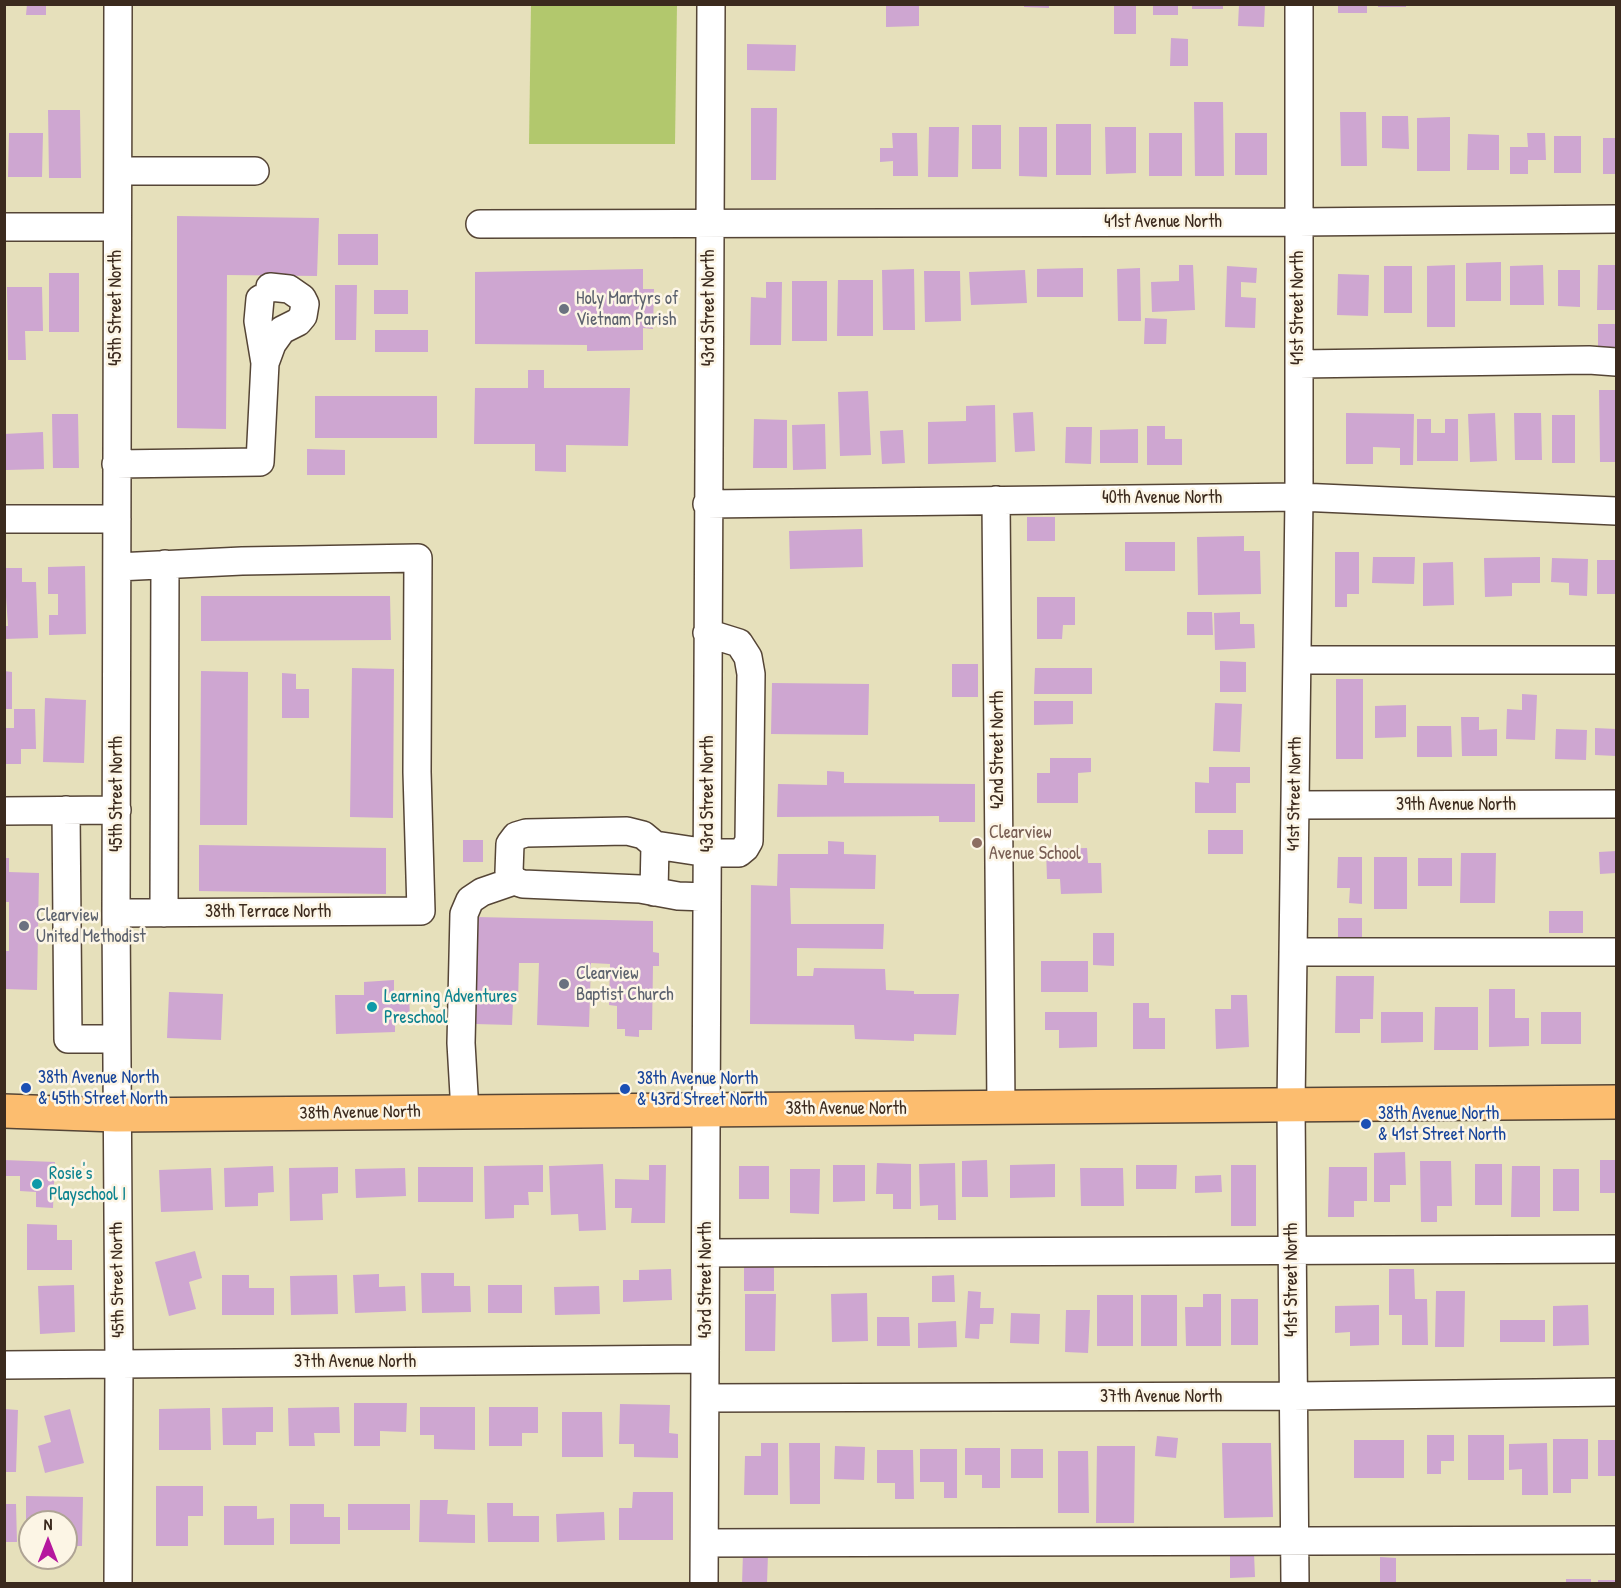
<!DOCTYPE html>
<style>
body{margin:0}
#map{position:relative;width:1621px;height:1588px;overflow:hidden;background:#e6e0bb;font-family:"Patrick Hand",sans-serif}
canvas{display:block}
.frame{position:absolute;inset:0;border:6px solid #3b2a1e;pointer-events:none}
.north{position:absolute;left:18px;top:1510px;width:60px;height:60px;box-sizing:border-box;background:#fcf5e5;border:2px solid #afa495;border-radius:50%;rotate:0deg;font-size:16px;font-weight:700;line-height:24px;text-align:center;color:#3b2a1e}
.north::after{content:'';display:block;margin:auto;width:21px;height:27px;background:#b5179e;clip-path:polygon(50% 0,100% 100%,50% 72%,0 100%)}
</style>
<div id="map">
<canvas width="1621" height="1588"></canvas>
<div class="frame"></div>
<div class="north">N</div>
</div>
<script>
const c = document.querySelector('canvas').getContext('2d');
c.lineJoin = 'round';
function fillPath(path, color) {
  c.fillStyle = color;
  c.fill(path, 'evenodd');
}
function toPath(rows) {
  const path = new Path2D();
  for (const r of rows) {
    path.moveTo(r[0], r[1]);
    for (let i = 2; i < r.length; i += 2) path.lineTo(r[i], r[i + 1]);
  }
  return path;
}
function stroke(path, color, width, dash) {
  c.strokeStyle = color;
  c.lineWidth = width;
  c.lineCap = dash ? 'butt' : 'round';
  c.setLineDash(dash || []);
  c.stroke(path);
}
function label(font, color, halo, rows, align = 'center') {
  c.font = font + ' "Patrick Hand",sans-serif';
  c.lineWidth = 5;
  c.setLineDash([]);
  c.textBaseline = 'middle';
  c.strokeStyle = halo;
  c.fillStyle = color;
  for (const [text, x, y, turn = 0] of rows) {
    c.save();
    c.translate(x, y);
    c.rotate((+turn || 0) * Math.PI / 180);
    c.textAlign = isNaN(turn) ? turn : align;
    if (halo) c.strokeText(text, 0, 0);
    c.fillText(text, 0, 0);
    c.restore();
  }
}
fillPath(toPath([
 [531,5,677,5,675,144,529,144]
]), '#b2c86d');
fillPath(toPath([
 [27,4,46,4,46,15,26,15],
 [886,4,919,4,919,26,886,27],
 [1024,4,1049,4,1049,8,1024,7],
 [1153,4,1178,4,1178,15,1153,15],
 [1192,4,1223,4,1223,9,1192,9],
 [1239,4,1265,4,1264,27,1238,26],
 [1338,4,1367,4,1367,13,1338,13],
 [1378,4,1406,4,1406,7,1378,7],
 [1114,5,1136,5,1136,34,1114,34],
 [1171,38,1188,39,1188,66,1170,66],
 [747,44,796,45,795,71,747,70],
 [1194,102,1223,102,1224,176,1195,176],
 [751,108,777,108,776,180,751,180],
 [48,110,80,110,81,178,49,178],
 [1340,112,1366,112,1367,166,1341,166],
 [1382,116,1408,116,1409,149,1382,148],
 [1450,117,1450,171,1417,171,1417,118],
 [1056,124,1091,124,1091,175,1056,175],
 [972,125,1001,125,1001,169,972,169],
 [929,127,959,127,958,177,928,177],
 [1019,127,1047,127,1047,177,1019,176],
 [1105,127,1136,127,1136,173,1106,174],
 [9,133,43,133,42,177,8,177],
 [892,133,917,133,918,176,893,176,893,161,880,162,880,148,893,148],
 [1149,133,1182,133,1182,176,1149,176],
 [1235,133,1267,133,1267,175,1235,175],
 [1527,133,1545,133,1546,160,1528,160,1528,174,1510,174,1510,147,1528,147],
 [1468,134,1499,135,1499,170,1467,170],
 [1554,136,1581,136,1581,173,1554,173],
 [1603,138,1616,138,1616,174,1603,174],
 [177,216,319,218,317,276,227,275,226,429,177,428],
 [338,234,378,234,378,265,338,265],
 [1501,262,1501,301,1466,301,1466,263],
 [1179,265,1193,265,1195,310,1152,312,1151,282,1179,281],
 [1455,265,1455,327,1427,327,1427,266],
 [1543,265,1544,305,1510,305,1510,266],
 [1598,265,1616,265,1616,310,1597,310],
 [1227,266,1257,268,1256,283,1241,282,1241,297,1256,298,1255,328,1225,327],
 [1384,266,1412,266,1412,313,1384,313],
 [1083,268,1083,297,1037,297,1037,269],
 [1140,268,1141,321,1118,321,1117,269],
 [643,269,643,289,654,289,653,329,643,328,643,350,587,351,587,345,475,344,475,272],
 [914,269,915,330,883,330,882,270],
 [1025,270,1027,303,971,305,969,272],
 [1558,270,1580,270,1580,307,1558,306],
 [924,271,960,271,961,321,925,322],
 [49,273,79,273,79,332,49,332],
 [1338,274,1369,275,1368,316,1337,315],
 [838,280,873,280,873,336,837,336],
 [792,281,827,281,827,341,792,341],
 [766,282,782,282,781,345,750,345,751,297,766,298],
 [335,285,357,285,356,340,335,340],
 [7,287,42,287,43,331,25,331,26,360,8,360],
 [374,290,408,290,408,314,374,314],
 [1145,318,1167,319,1166,344,1144,344],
 [1598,324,1616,324,1616,350,1598,351],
 [375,330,428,330,428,352,375,352],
 [528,370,544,370,544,388,630,388,628,446,566,445,566,472,535,471,535,444,474,444,475,388,528,388],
 [1599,390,1615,390,1616,462,1600,462],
 [868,391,871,455,840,456,838,392],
 [315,396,437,396,437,438,315,438],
 [995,405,996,462,928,464,928,422,966,421,966,406],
 [1033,412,1035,451,1015,452,1013,413],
 [1346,413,1414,414,1413,465,1400,465,1400,448,1373,447,1373,464,1346,464],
 [1495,413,1497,461,1470,462,1468,414],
 [1514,413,1541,413,1542,460,1515,460],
 [52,414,78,414,79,468,53,468],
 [1552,415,1575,415,1575,463,1552,463],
 [754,419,787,420,787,468,753,468],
 [1417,419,1431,419,1431,433,1445,433,1445,419,1458,419,1458,461,1417,461],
 [825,424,826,469,793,470,792,425],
 [1147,426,1165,426,1165,439,1182,439,1182,465,1147,465],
 [1066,427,1092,427,1091,464,1065,463],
 [1138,429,1138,463,1100,463,1100,430],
 [903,430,905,463,882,464,880,431],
 [43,432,44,469,6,470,4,434],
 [307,449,345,450,345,475,307,475],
 [1027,517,1055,517,1055,541,1027,541],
 [862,529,863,567,790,569,789,531],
 [1244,536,1244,551,1260,551,1261,594,1198,595,1197,537],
 [1125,542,1175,542,1175,571,1125,571],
 [1335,552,1359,552,1359,594,1347,594,1347,607,1335,607],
 [1373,557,1415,557,1414,584,1372,583],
 [1540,557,1540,583,1512,583,1512,596,1485,597,1484,558],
 [1552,558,1588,559,1587,596,1569,595,1569,583,1551,582],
 [1597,560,1616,560,1616,594,1597,594],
 [1453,562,1454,605,1423,606,1423,563],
 [85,566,86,634,49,635,49,615,58,615,58,594,48,594,48,567],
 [4,568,22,568,22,582,36,582,38,638,4,639,4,626,8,626],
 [201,596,390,596,391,640,201,641],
 [1037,597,1075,597,1075,625,1063,625,1062,639,1037,639],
 [1187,612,1212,612,1213,635,1187,635],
 [1240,612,1240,624,1254,624,1255,648,1215,650,1214,613],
 [1220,661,1246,662,1246,692,1220,692],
 [952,664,978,664,978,697,952,697],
 [352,668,394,669,393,818,350,817],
 [1035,668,1092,668,1092,694,1034,694],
 [4,671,12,672,12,709,4,709],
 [201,671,248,672,247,825,200,825],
 [282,673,296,674,296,689,309,689,309,718,282,718],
 [1336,679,1363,679,1363,759,1336,759],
 [772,683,869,684,868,735,771,734],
 [1522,694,1537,695,1535,740,1506,739,1507,709,1522,710],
 [45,698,86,700,84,763,43,762],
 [1034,701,1073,701,1073,724,1034,725],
 [1215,703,1242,704,1240,752,1213,751],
 [1406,705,1406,737,1375,738,1375,706],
 [14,709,35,709,36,749,21,749,21,764,4,764,4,728,14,728],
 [1461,717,1479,717,1479,730,1497,729,1497,756,1462,756],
 [1417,726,1451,726,1452,757,1417,757],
 [1595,728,1616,729,1616,756,1595,755],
 [1556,729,1587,730,1586,760,1555,759],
 [1050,758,1091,758,1091,772,1078,773,1078,803,1037,803,1037,773,1050,773],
 [1209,767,1250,767,1250,783,1236,783,1236,813,1195,813,1195,782,1209,783],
 [827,771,844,772,844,783,975,784,975,822,939,822,939,816,777,817,778,784,827,785],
 [1208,830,1243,830,1243,854,1208,854],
 [463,840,483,840,483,862,463,862],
 [828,841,844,842,844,854,876,855,875,889,790,888,791,924,884,924,883,949,797,948,797,976,813,976,814,968,885,969,886,990,914,991,914,994,959,994,956,1035,914,1034,914,1041,855,1039,854,1025,750,1024,751,885,777,886,778,854,828,854],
 [199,845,386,848,386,894,199,891],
 [1087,848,1088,863,1101,863,1102,893,1061,894,1060,879,1047,879,1046,849],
 [1616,851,1616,873,1600,874,1599,852],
 [1461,853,1496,853,1495,903,1460,903],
 [1338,857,1362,857,1362,904,1349,903,1350,888,1337,888],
 [1374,857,1407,857,1407,909,1374,909],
 [4,858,9,858,9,872,39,873,37,990,5,989,5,951,9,951,9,902,4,902],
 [1418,858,1452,858,1452,886,1418,886],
 [1549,911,1583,911,1583,933,1549,933],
 [477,917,653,921,653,952,659,953,659,966,653,966,652,1030,639,1030,639,1037,625,1036,625,1029,617,1029,617,1006,609,1005,610,964,591,963,589,1027,537,1025,539,963,519,963,518,1003,513,1003,512,1025,475,1024],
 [1338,918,1362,918,1362,937,1338,937],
 [1093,933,1114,933,1114,966,1093,965],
 [1041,961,1088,961,1088,992,1041,992],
 [1336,976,1374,976,1373,1019,1360,1019,1360,1033,1335,1033],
 [394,980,394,994,409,993,410,1019,395,1019,395,1032,336,1034,335,995,364,995,364,982],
 [1489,989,1515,989,1515,1018,1529,1018,1529,1046,1489,1047],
 [169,992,223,994,221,1040,167,1038],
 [1231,995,1247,995,1249,1047,1216,1049,1215,1009,1231,1009],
 [1133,1003,1149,1003,1149,1018,1165,1018,1165,1049,1133,1049],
 [1435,1007,1478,1007,1478,1050,1434,1050],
 [1045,1012,1097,1012,1097,1047,1059,1048,1059,1030,1045,1030],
 [1381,1012,1423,1012,1423,1042,1381,1043],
 [1541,1012,1581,1012,1581,1044,1541,1044],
 [1405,1152,1406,1185,1390,1185,1390,1202,1374,1202,1374,1153],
 [4,1160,55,1162,53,1208,36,1207,36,1192,20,1191,20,1176,4,1176],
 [987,1160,988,1197,962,1197,962,1161],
 [1600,1160,1616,1160,1616,1193,1600,1193],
 [1420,1161,1451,1161,1452,1206,1437,1206,1437,1222,1421,1222],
 [877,1163,911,1164,911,1209,893,1209,893,1194,876,1194],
 [955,1163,956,1220,938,1220,938,1205,920,1206,919,1164],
 [603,1164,606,1230,579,1231,578,1214,551,1215,549,1166],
 [1055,1164,1055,1197,1010,1198,1010,1165],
 [1475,1164,1502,1164,1502,1205,1475,1205],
 [543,1165,543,1192,528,1192,529,1205,514,1205,514,1218,485,1219,484,1166],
 [649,1165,666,1165,665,1223,631,1223,632,1208,615,1208,615,1179,649,1180],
 [833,1165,865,1165,865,1201,833,1202],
 [1136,1165,1177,1165,1176,1189,1136,1189],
 [1231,1165,1256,1165,1256,1226,1231,1226],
 [273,1166,274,1192,258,1193,258,1206,225,1207,224,1168],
 [739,1166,769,1166,769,1199,739,1199],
 [1512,1166,1540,1166,1540,1217,1511,1217],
 [338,1167,338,1193,322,1194,323,1220,290,1221,289,1168],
 [418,1167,473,1167,473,1202,418,1202],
 [1329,1167,1367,1167,1367,1201,1354,1201,1354,1217,1328,1217],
 [211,1168,213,1210,161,1212,159,1170],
 [405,1168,406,1196,356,1198,355,1169],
 [1080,1168,1123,1168,1124,1206,1081,1206],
 [790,1169,820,1169,819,1214,790,1213],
 [1553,1169,1579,1169,1579,1211,1553,1211],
 [1221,1175,1222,1192,1195,1193,1195,1176],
 [27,1224,57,1225,57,1240,72,1240,72,1270,27,1270],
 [195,1251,202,1278,189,1282,196,1309,169,1316,155,1262],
 [744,1266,774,1266,774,1291,744,1291],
 [671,1269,672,1300,623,1302,623,1280,639,1280,639,1270],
 [1389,1269,1414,1269,1415,1299,1427,1299,1428,1345,1402,1345,1402,1315,1389,1315],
 [421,1273,454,1273,454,1286,470,1286,471,1312,422,1313],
 [379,1274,379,1287,405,1286,406,1311,355,1313,353,1275],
 [222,1275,249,1275,249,1288,274,1288,274,1315,222,1315],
 [337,1275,338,1314,291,1315,290,1276],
 [954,1275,955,1302,932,1302,932,1276],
 [74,1285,75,1332,40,1334,38,1286],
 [488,1285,522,1285,522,1313,488,1313],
 [599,1286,600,1314,555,1315,554,1287],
 [968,1291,981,1292,980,1308,994,1308,993,1324,980,1324,979,1339,965,1338],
 [1436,1291,1465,1291,1464,1347,1435,1347],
 [867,1293,868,1341,832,1342,831,1294],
 [745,1294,776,1294,775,1351,745,1351],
 [1203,1294,1221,1294,1221,1346,1186,1346,1185,1307,1203,1307],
 [1097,1295,1133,1295,1133,1346,1097,1346],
 [1141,1295,1177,1295,1177,1346,1141,1346],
 [1231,1299,1258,1299,1258,1345,1231,1345],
 [1379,1305,1379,1345,1350,1346,1350,1332,1335,1333,1335,1306],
 [1588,1305,1589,1345,1553,1346,1553,1306],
 [1066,1310,1090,1310,1088,1353,1065,1352],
 [1011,1313,1040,1314,1039,1344,1010,1343],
 [877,1317,909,1317,910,1346,877,1346],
 [1500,1320,1545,1320,1545,1342,1500,1342],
 [956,1321,957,1347,918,1348,918,1323],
 [354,1403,407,1403,406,1432,380,1431,380,1446,354,1446],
 [620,1404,670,1405,669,1433,678,1434,678,1458,634,1457,634,1444,619,1444],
 [273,1407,273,1432,256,1432,256,1445,223,1445,222,1408],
 [339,1407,340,1433,314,1433,315,1446,289,1446,288,1408],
 [420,1407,475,1407,475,1450,434,1449,434,1435,420,1435],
 [489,1407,538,1407,538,1433,522,1433,522,1446,489,1446],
 [210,1408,211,1450,159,1450,159,1409],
 [4,1409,18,1410,16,1472,4,1472],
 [70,1409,84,1463,45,1473,38,1446,51,1442,44,1416],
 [562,1412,602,1412,603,1457,562,1457],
 [1427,1435,1454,1435,1454,1461,1441,1461,1441,1474,1427,1474],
 [1468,1435,1504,1435,1504,1480,1468,1480],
 [1157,1436,1178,1438,1176,1458,1155,1456],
 [1553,1439,1588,1439,1588,1479,1571,1479,1571,1493,1553,1493],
 [1354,1440,1404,1440,1404,1478,1354,1478],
 [1598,1440,1616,1440,1616,1476,1598,1476],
 [761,1443,778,1443,778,1495,744,1495,745,1456,761,1456],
 [789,1443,820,1443,820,1504,790,1504],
 [1222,1443,1271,1443,1273,1517,1224,1518],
 [1547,1443,1548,1495,1522,1495,1522,1469,1509,1470,1509,1444],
 [835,1446,865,1447,864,1480,834,1479],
 [1097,1446,1135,1446,1134,1523,1096,1523],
 [965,1448,1000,1448,1000,1488,982,1488,982,1475,965,1475],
 [920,1449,957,1449,957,1498,944,1498,944,1482,920,1482],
 [1011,1449,1043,1449,1043,1478,1011,1478],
 [877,1450,913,1450,914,1499,895,1499,895,1483,877,1483],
 [1058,1451,1088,1451,1089,1513,1058,1513],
 [156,1486,203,1486,203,1516,188,1516,188,1546,156,1546],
 [633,1492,673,1492,673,1540,619,1540,619,1508,632,1508],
 [26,1496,83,1497,82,1546,66,1546,66,1522,30,1522,30,1545,26,1545],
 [420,1500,448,1500,447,1514,475,1515,475,1543,419,1542],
 [487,1503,513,1503,513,1516,539,1516,539,1542,488,1542],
 [4,1504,16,1504,17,1542,4,1542],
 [290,1504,324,1504,324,1517,340,1517,340,1544,290,1544],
 [348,1504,410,1504,410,1530,348,1530],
 [224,1506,257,1506,257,1519,274,1518,274,1545,224,1545],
 [604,1512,605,1540,557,1542,556,1514],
 [743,1553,768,1554,767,1584,742,1584],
 [1254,1553,1255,1577,1230,1578,1230,1554],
 [1380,1557,1396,1558,1396,1584,1380,1584],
 [1566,1579,1591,1579,1591,1584,1566,1584],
 [1598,1580,1616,1580,1616,1584,1598,1584]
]), '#cea6d1');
const minor = toPath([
 [118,4,116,913,119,1364,118,1584],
 [118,171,255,171],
 [480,224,1298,222,1616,219],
 [4,227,116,227],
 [260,299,258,321,265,363,272,344,282,330,298,322,303,316,305,304,302,298,289,289,270,287],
 [1299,364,1589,360,1616,362],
 [116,464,260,462,265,363],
 [996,500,1001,1109],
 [707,504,1299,497,1616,511],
 [4,519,117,519],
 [707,633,739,643,748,657,751,674,749,841,745,848,739,853,708,853,655,845,643,835,627,831,526,833,516,836,510,844,509,872,514,881,523,884,640,889,678,896,707,897],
 [1297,660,1616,660],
 [1295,805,1616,804],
 [66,810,68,1039,116,1039],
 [4,811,117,810],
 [654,892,655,845],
 [116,913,421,911,417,772,418,558,242,561,117,567],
 [164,913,165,564],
 [1293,952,1616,952],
 [465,1112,461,1043,464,914,470,900,482,892,514,881],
 [706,1253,1616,1249],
 [4,1365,705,1359],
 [706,1398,1293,1396,1616,1392],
 [705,1543,1616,1540],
 [704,1584,711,4],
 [1295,1584,1291,1106,1299,497,1299,4]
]);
const major = toPath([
 [4,1111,116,1115,1616,1102]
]);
stroke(minor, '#554536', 30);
stroke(major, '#554536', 36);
stroke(minor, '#fff', 27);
stroke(major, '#fcbd6f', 33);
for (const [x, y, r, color] of [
 [564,309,6,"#6b7280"],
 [977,843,6,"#8d6e63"],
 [24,926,6,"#6b7280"],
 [564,984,6,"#6b7280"],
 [372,1007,6,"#0f9aa8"],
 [26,1088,6,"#1a4fb4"],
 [625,1089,6,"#1a4fb4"],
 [1366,1124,6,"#1a4fb4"],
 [37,1184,6,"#0f9aa8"]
]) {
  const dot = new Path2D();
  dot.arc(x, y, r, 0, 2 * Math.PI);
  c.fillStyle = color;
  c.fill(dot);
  stroke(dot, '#fcf5e5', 2);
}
label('18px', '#3b2a1e', '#fcf5e5', [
 ["41st Avenue North",1163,222],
 ["45th Street North",116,308,-90],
 ["43rd Street North",709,308,-90],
 ["41st Street North",1298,308,-90],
 ["40th Avenue North",1162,498],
 ["42nd Street North",998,750,-90],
 ["45th Street North",117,794,-90],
 ["43rd Street North",708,794,-90],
 ["41st Street North",1295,794,-89],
 ["39th Avenue North",1456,805],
 ["38th Terrace North",268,912],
 ["38th Avenue North",846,1109],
 ["38th Avenue North",360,1113,-1],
 ["45th Street North",118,1280,-91],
 ["43rd Street North",706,1280,-90],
 ["41st Street North",1292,1280,-90],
 ["37th Avenue North",355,1362],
 ["37th Avenue North",1161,1397]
]);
label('18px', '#5b616d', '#fcf5e5', [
 ["Holy Martyrs of",576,299],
 ["Vietnam Parish",576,320],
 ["Clearview",36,916],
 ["United Methodist",36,937],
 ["Clearview",576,974],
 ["Baptist Church",576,995]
], 'left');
label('18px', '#785e54', '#fcf5e5', [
 ["Clearview",989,833],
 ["Avenue School",989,854]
], 'left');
label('18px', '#0d838f', '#fcf5e5', [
 ["Learning Adventures",384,997],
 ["Preschool",384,1018],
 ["Rosie's",49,1174],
 ["Playschool I",49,1195]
], 'left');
label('18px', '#164399', '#fcf5e5', [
 ["38th Avenue North",38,1078],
 ["& 45th Street North",38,1099],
 ["38th Avenue North",637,1079],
 ["& 43rd Street North",637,1100],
 ["38th Avenue North",1378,1114],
 ["& 41st Street North",1378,1135]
], 'left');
</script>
